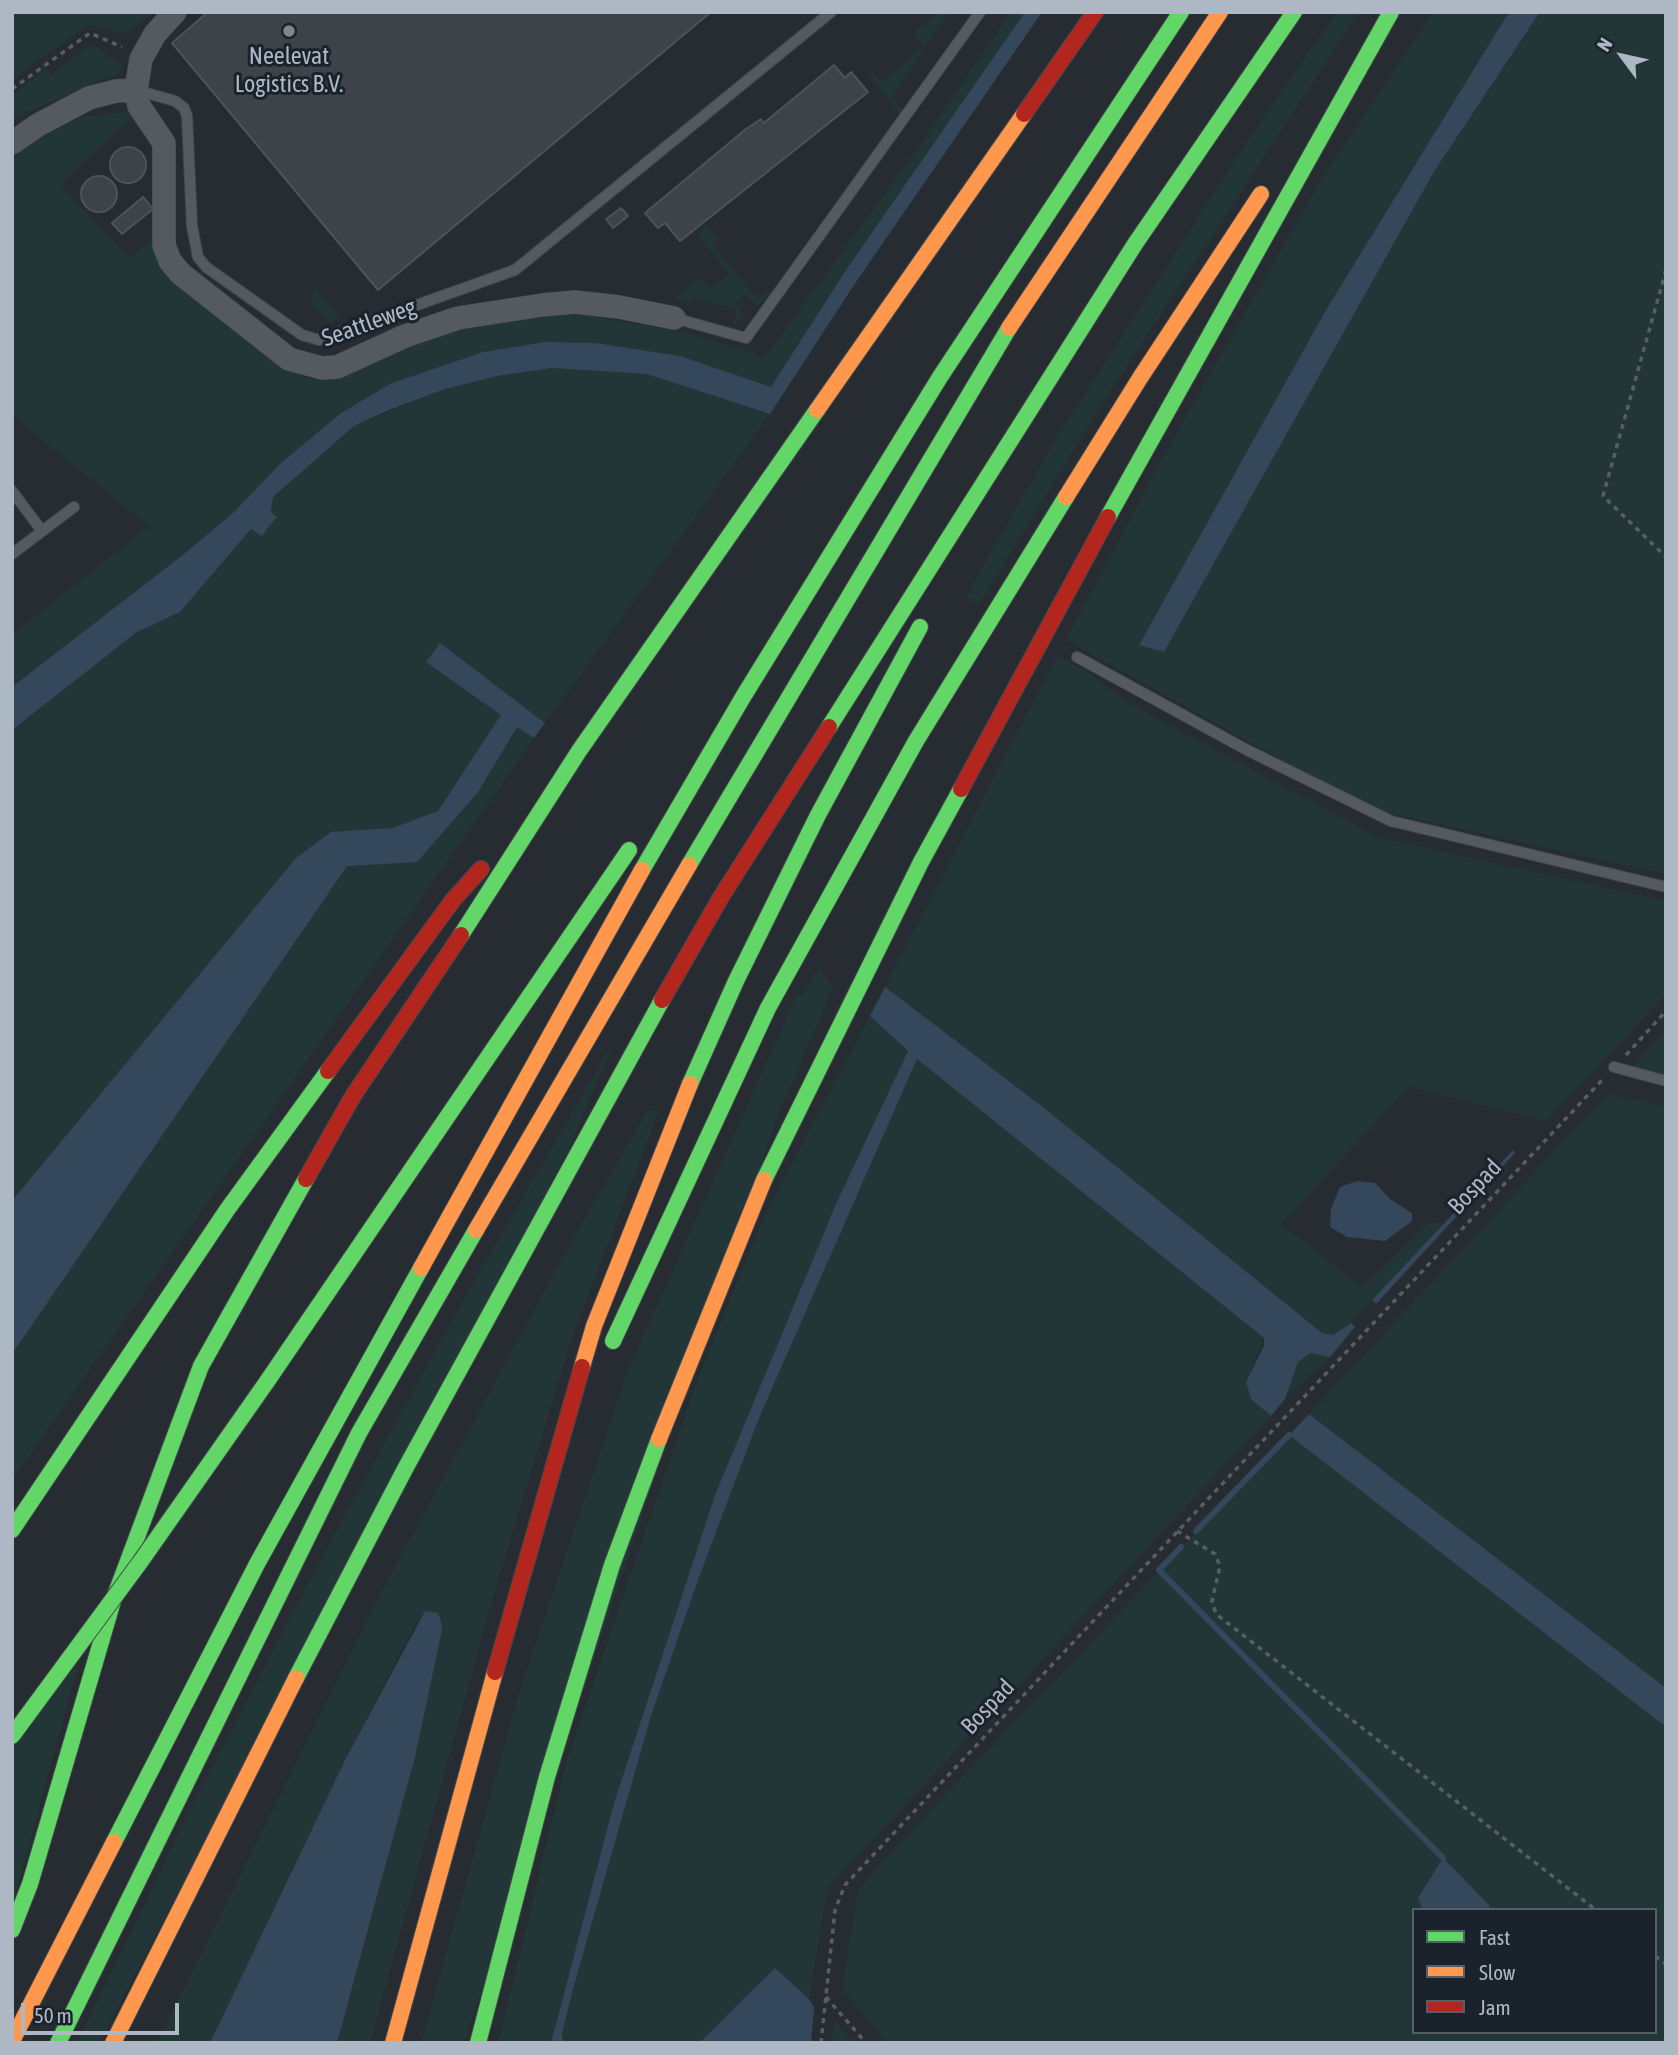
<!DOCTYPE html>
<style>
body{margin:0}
#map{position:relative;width:1678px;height:2055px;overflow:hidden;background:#262c32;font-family:"Asap Condensed",sans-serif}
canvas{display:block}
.frame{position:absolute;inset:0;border:14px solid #aeb8c4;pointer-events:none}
.legend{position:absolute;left:1412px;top:1908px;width:245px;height:126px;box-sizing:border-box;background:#1a222c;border:2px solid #555e69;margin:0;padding:9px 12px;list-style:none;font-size:21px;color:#aeb8c4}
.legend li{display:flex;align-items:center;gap:14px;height:35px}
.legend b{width:35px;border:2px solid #555e69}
.north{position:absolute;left:1587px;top:21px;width:70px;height:70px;-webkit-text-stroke:5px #1a222c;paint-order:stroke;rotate:303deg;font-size:19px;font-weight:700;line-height:28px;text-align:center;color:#aeb8c4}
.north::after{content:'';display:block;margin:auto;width:24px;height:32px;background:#aeb8c4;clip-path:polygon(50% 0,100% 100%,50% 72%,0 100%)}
.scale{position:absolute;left:21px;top:2003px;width:158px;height:32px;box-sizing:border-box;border:4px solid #aeb8c4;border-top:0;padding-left:9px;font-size:21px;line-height:24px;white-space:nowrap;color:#aeb8c4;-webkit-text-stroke:5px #1a222c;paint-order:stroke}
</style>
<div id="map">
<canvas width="1678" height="2055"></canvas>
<div class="frame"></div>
<ul class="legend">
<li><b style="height:9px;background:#63d668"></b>Fast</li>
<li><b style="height:9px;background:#ff974d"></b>Slow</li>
<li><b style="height:9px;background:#b3261e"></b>Jam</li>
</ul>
<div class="north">N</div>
<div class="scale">50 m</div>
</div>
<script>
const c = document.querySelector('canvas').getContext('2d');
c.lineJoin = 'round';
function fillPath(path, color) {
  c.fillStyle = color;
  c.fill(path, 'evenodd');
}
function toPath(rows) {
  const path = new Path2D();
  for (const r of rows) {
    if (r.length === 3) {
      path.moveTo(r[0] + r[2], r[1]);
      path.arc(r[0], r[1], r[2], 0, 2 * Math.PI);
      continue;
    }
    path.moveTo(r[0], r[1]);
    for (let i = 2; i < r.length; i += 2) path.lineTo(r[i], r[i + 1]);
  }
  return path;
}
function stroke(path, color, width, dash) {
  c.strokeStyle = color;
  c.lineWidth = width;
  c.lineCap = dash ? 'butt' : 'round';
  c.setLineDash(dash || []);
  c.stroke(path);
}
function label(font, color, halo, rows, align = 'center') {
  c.font = font + ' "Asap Condensed",sans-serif';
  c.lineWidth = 6;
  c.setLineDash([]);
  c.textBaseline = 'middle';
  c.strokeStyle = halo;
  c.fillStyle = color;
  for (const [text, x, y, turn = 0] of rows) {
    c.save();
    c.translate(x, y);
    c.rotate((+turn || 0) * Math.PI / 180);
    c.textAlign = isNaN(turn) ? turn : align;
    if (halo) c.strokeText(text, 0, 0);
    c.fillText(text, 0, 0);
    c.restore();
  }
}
fillPath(toPath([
 [12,12,155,12,124,34,88,25,12,79],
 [939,12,948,12,891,99,903,109,900,114,868,73,871,70,882,82,923,47,913,33],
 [1011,12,1025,12,846,270,771,387,680,356,596,343,545,342,483,352,392,383,341,413,281,463,233,513,184,554,12,687,12,635,149,526,12,415,12,158,51,131,82,117,127,111,132,116,60,185,129,258,153,238,275,359,306,378,330,380,399,350,462,329,535,316,579,314,682,332,752,352,763,360,922,143],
 [1337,12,1359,12,1102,404,979,604,966,596,1057,437,1246,143],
 [1433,12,1509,12,1326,310,1139,645,1164,652,1435,170,1540,12,1666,12,1666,874,1385,812,1291,765,1066,640,1166,452,1322,178],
 [89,46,98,47,123,67,115,75,12,118,12,95,46,69,51,75],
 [707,225,718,240,713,245,757,299,770,289,772,292,756,307,746,295,735,303,745,316,733,326,737,310,694,297,691,304,674,299,700,278,711,289,729,274,697,234],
 [315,287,339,315,330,324,310,302],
 [552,368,647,374,770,414,545,723,440,644,427,662,534,738,12,1480,12,730,137,632,180,612,252,529,271,512,273,497,354,426,445,389,497,376],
 [1057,656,1085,670,1130,704,1377,837,1666,901,1666,994,1546,1121,1409,1087,1281,1224,1362,1287,1431,1221,1443,1224,1351,1323,1333,1335,1322,1333,1043,1107,885,987],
 [819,967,833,988,775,1123,464,2043,421,2043,520,1690,628,1370,797,995,802,996],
 [870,1016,908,1051,836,1204,715,1495,614,1803,551,2043,498,2043,567,1760,697,1381,765,1214],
 [1666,1029,1666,1082,1627,1074,1654,1042],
 [617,1036,569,1148,99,2043,77,2043,199,1792,320,1561,465,1297],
 [917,1059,1264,1338,1246,1382,1251,1399,1271,1416,828,1887,809,1999,775,1968,699,2043,563,2043,562,2033,573,1989,651,1716,698,1580,759,1418],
 [1608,1094,1666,1106,1666,1688,1309,1414],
 [660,1108,572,1338,495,1590,370,2043,337,2043,376,1903,441,1635,438,1614,425,1612,416,1623,345,1760,210,2043,157,2043,375,1604,575,1235,647,1112],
 [1310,1353,1330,1357,1285,1399,1298,1362],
 [1289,1435,1666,1727,1666,2043,887,2043,842,1988,858,1891,875,1869],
 [1414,1910,1655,1910,1655,2032,1414,2032],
 [86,1636,12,1908,12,1738],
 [834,2020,854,2043,832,2043]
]), '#233637');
fillPath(toPath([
 [1025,12,1042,12,854,285,770,414,647,374,552,368,497,376,445,389,389,410,354,426,273,497,271,512,277,517,267,529,262,536,251,529,180,612,137,632,12,730,12,687,184,554,233,513,281,463,341,413,392,383,483,352,545,342,596,343,680,356,771,387,846,270],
 [1509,12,1540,12,1435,170,1164,652,1139,645,1326,310],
 [440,643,545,723,534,738,517,727,478,792,417,862,347,866,12,1354,12,1201,296,858,331,832,393,828,438,811,501,715,426,662],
 [885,987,1043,1107,1322,1333,1333,1335,1351,1323,1355,1327,1330,1357,1310,1353,1298,1362,1285,1399,1271,1416,1251,1399,1246,1382,1264,1346,1264,1338,917,1059,759,1418,698,1580,651,1716,573,1989,562,2033,563,2043,551,2043,614,1803,715,1495,836,1204,908,1051,870,1016],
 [1513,1150,1515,1153,1376,1304,1372,1300],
 [1357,1181,1375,1183,1390,1199,1412,1213,1412,1221,1385,1241,1347,1237,1330,1227,1331,1209,1340,1187],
 [1309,1414,1666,1688,1666,1727,1289,1435],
 [425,1611,438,1613,442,1625,441,1635,415,1757,337,2043,210,2043,345,1760],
 [1443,1858,1490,1906,1487,1910,1422,1908,1418,1898],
 [775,1968,809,1999,814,2008,811,2043,699,2043]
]), '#35475b');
stroke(toPath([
 [1196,1531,1289,1435],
 [1181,1547,1159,1570,1443,1858]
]), '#35475b', 6);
const building = toPath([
 [208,12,711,12,378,290,172,43,208,12],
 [834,65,845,78,851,72,868,92,680,241,665,223,658,228,645,213,746,129,761,119,764,123,834,65],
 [128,165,18],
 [99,194,18],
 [143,197,153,209,122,234,112,223,143,197],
 [621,208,628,216,613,228,606,219,621,208]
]);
fillPath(building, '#3e4349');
stroke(building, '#4d535a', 2);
const lane = toPath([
 [136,90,175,101,184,108,187,116,192,226,198,257,206,267,302,335,319,340,515,270,831,12],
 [674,318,746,338,980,12],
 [12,491,42,531],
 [12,554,74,507],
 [1077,657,1247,750,1391,821,1666,887],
 [1614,1067,1666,1081]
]);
const street = toPath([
 [175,12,155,34,141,59,136,90,139,106,164,143,164,245,170,261,181,274,289,359,322,368,337,367,405,336,458,318,542,305,575,302,619,307,674,318],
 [12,143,38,125,89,98,116,91,136,90]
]);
const fast = toPath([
 [1108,517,1391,12],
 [829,727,1135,244,1294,12],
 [689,865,1009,328],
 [642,870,743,697,940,377,1181,12],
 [461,935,579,751,817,410],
 [690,1084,736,981,818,815,920,627],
 [764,1180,921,862,961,789],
 [613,1341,768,1008,916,741,1066,497],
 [266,1383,629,850],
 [12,1530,227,1210,328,1071],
 [296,1678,405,1469,662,1000],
 [114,1842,258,1562,421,1268],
 [12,1930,30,1884,113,1601,201,1366,306,1179],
 [58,2043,359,1433,476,1230],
 [478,2043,547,1777,612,1565,659,1439]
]);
const slow = toPath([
 [1009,328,1220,12],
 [817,410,1024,114],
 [1066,497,1140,378,1261,194],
 [476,1230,689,865],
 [421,1268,642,870],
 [582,1367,594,1326,690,1084],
 [659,1439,764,1180],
 [12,2041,114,1842],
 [113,2043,296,1678],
 [393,2043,495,1672]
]);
const jam = toPath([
 [1024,114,1095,12],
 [961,789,1108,517],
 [662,1000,721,897,829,727],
 [328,1071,453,900,481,869],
 [306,1179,353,1096,461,935],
 [495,1672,582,1367]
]);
stroke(lane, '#44494e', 12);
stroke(street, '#44494e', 24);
stroke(fast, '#42484d', 18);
stroke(slow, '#42484d', 18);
stroke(jam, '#42484d', 18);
stroke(toPath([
 [12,89,90,33,122,47],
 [1666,270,1603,496,1666,557],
 [1626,1055,1666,1011],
 [1177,1531,1215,1554,1220,1566,1212,1601,1216,1614,1596,1910],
 [1655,1956,1666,1964],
 [826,1997,866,2043],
 [821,2043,835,1910,845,1885,1604,1078]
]), '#585e63', 3.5, [5, 5]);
stroke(lane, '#555a60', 10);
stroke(street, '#555a60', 23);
stroke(fast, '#63d668', 16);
stroke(slow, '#ff974d', 16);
stroke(jam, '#b3261e', 16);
const fastBridge = toPath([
 [12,1736,141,1561,266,1383]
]);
stroke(fastBridge, '#42484d', 18, []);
stroke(fastBridge, '#63d668', 16);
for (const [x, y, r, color] of [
 [289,31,7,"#7e8791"]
]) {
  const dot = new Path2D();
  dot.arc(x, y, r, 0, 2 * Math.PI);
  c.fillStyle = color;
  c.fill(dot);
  stroke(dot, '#1a222c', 2.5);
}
label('24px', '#aeb8c4', '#1a222c', [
 ["Neelevat",289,56],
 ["Logistics B.V.",289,84]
]);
label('24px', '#aeb8c4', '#1a222c', [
 ["Seattleweg",369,323,-20],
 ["Bospad",1475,1187,-47],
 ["Bospad",988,1707,-47]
]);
</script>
